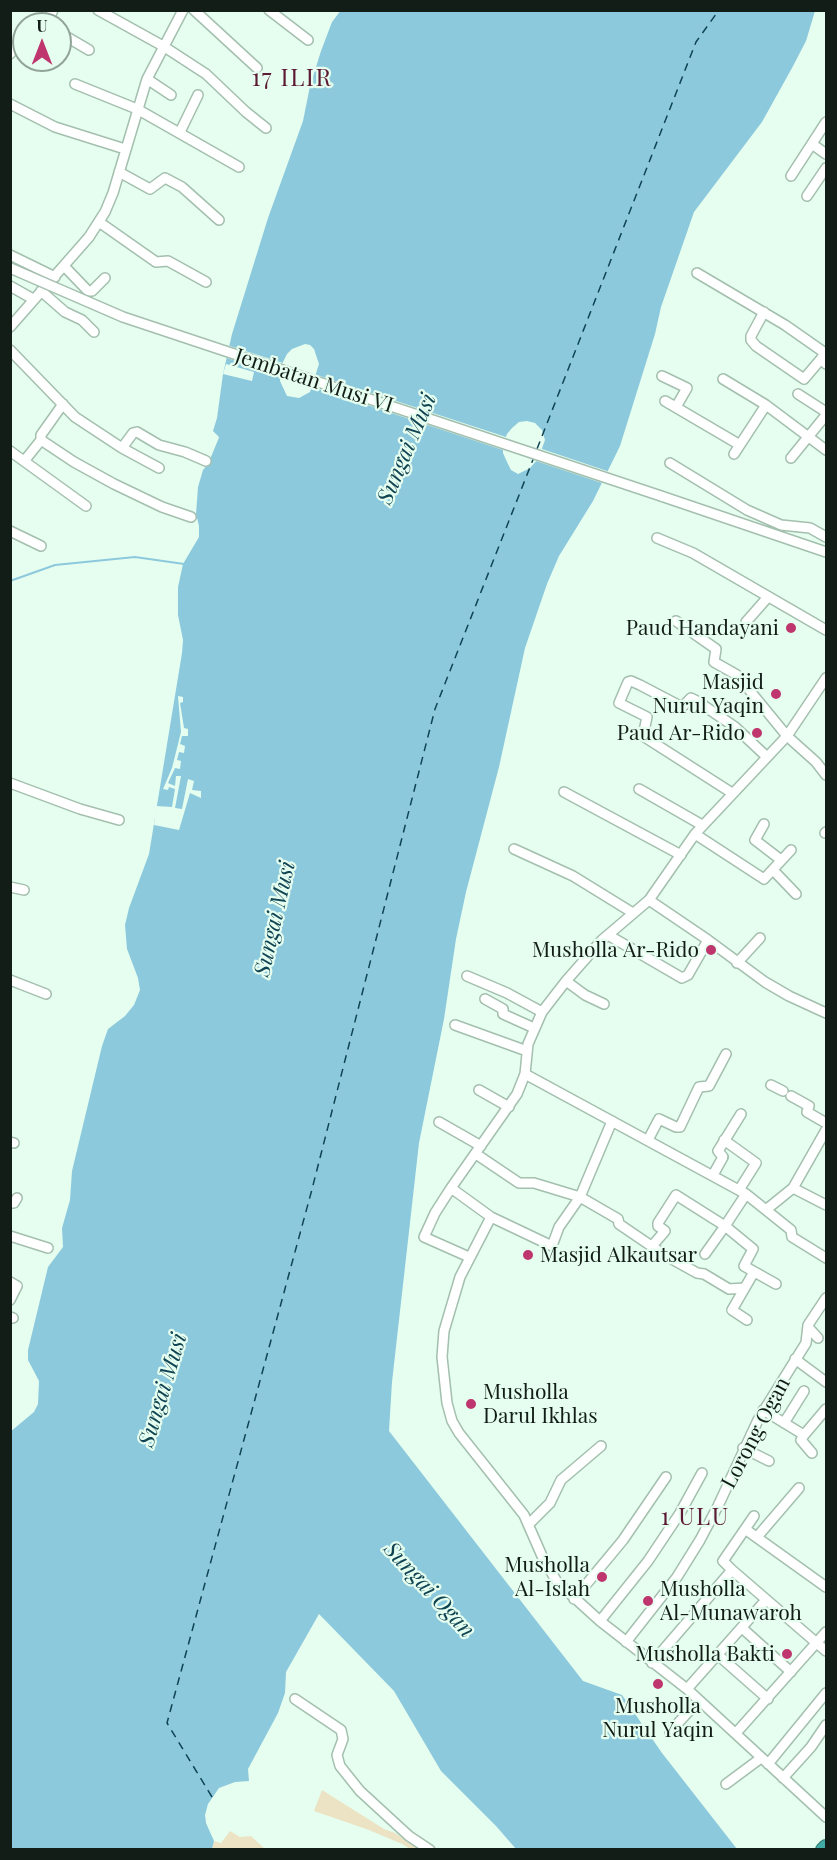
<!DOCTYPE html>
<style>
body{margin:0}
#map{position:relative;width:837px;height:1860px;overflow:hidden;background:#e6feef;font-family:"Playfair Display",serif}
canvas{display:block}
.frame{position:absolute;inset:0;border:12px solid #131d17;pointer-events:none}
.north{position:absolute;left:12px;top:12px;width:60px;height:60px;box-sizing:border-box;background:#e6feef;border:2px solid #92a499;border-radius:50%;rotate:0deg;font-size:16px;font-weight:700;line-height:24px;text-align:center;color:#131d17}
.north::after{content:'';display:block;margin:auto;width:21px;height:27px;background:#bf356d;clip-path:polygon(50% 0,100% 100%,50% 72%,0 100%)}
</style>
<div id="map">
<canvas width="837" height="1860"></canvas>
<div class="frame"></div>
<div class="north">U</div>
</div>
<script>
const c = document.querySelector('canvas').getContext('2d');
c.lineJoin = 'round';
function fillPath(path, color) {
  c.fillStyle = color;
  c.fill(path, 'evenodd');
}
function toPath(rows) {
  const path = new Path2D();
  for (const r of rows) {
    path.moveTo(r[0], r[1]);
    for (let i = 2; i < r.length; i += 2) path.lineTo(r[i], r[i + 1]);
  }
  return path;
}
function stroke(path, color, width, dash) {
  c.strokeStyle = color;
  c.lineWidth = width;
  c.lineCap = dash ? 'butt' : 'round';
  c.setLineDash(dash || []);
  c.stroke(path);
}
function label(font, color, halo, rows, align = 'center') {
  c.font = font + ' "Playfair Display",serif';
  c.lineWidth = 4.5;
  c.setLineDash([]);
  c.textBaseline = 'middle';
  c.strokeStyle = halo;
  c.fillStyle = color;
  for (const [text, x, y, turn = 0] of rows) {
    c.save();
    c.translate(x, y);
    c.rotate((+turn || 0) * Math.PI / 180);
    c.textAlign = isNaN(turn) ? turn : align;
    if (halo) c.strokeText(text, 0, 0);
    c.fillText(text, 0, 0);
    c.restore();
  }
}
fillPath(toPath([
 [322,1790,384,1829,395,1833,418,1849,410,1849,402,1844,369,1830,314,1811],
 [230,1831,240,1837,251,1836,265,1849,212,1850,214,1841,221,1843]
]), '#ebe3c3');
fillPath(toPath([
 [341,10,815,11,806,41,792,68,762,122,694,212,661,307,655,334,620,446,593,501,559,556,547,584,525,648,499,767,466,892,456,939,444,1019,419,1143,392,1382,389,1431,583,1681,622,1695,662,1753,737,1849,516,1849,496,1826,441,1771,394,1691,319,1614,286,1672,285,1693,278,1713,248,1769,249,1781,235,1782,219,1788,208,1804,205,1815,206,1823,214,1841,212,1849,11,1849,10,1432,34,1412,38,1404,39,1381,28,1360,28,1350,48,1267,63,1247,62,1228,70,1200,72,1171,102,1046,108,1029,125,1016,134,1005,140,990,138,978,127,949,125,925,129,908,149,854,182,653,183,640,178,615,178,587,183,564,199,537,199,526,196,514,198,487,203,470,208,464,218,440,219,437,213,431,217,418,223,374,232,334,268,218,303,121,310,86,321,51,332,22],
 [305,344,310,345,314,349,319,364,310,392,299,398,287,396,280,381,283,362,287,354,292,349],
 [527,421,535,423,542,430,545,440,538,459,530,468,518,474,511,470,507,462,503,453,503,445,507,434,512,428,519,422]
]), '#8dc9dd');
fillPath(toPath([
 [227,345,286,364,284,377,224,357],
 [226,364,254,372,252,381,223,374],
 [314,374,509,438,506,451,310,386],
 [539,448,610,472,605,484,533,460],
 [178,696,183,697,183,702,180,703,184,728,188,729,188,736,182,736,180,744,185,746,184,753,179,752,177,760,181,761,180,769,175,768,168,783,175,786,176,776,181,776,175,808,182,809,188,779,194,781,192,790,201,791,201,798,190,793,179,830,154,825,156,806,172,807,175,789,169,787,168,790,163,789,172,768,181,732]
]), '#e6feef');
stroke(toPath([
 [10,581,55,565,135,557,184,564]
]), '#8dc9dd', 2);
stroke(toPath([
 [537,449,696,42,719,10],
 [212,1797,167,1723,311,1193,435,709,534,457]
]), '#104453', 1.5, [8, 6]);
const minor = toPath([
 [98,10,163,46,206,74,246,112,266,128],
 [194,10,257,68],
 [269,10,308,40],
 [47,24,53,10],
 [60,33,89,50],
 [10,54,24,35],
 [147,79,171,95],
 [75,84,137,109,239,167],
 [10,104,55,127,125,149],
 [180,132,198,95],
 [812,144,826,154],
 [119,172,150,189,165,178,182,187,219,220],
 [791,176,826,122],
 [807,196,826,168],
 [99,222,156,262,168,261,206,282],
 [10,255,55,277],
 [64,266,88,291,92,291,105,278],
 [697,273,785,325,825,353,821,359],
 [10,286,33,299],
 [41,291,65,312,82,320,94,332],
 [764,312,751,336,751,340,756,346,804,379,821,359,826,364],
 [10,327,89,237,105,212,113,193,147,79,183,10],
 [10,350,75,417,122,448,133,433,137,432,159,445,185,452,206,461],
 [662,376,687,388,676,407],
 [723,379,766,405,826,450],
 [798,394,826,412],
 [665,401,740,445],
 [63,404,41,435,41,440,74,462,114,484,162,507,191,517],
 [122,448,159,468],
 [10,451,86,506],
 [734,454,766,405],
 [791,458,826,415],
 [25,460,41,440],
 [670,463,747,510,781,525,810,528,826,537],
 [661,496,826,552],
 [10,531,41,546],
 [657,538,693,553,826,630],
 [676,621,716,649,714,662,737,675,787,736,816,762,826,775],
 [746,622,768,597],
 [826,678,787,736,695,834,649,900,602,940,566,981,542,1012,528,1044,525,1074,517,1094,451,1188,491,1217,460,1277,444,1331,442,1357,447,1403,452,1421,459,1433,524,1515,542,1556,557,1582,600,1621,687,1689,826,1817],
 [10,783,80,809,119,820],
 [639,789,702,825],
 [564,792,681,855],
 [732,793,643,736,647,717,619,703,628,682,631,681,640,685,682,707,691,698,697,701,735,727,767,757],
 [764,824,755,840,781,860],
 [825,833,826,832],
 [695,834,764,879,791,850],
 [514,849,573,876,633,913],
 [773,870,796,894],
 [10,887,24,890],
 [649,900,708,940,765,982,789,996,826,1013],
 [608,935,682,978,688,975,708,940],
 [737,963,760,938],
 [467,976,507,993,542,1012],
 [10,980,46,994],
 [566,981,585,995,604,1004],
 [485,999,503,1009,503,1014,534,1028],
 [455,1025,527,1051],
 [525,1074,746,1194,791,1230,792,1237,826,1258],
 [771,1085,783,1091],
 [479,1090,509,1107],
 [791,1096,809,1106,807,1112,826,1123],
 [612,1121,580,1197,618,1219,619,1224,663,1254,697,1273,704,1274,729,1289,744,1288],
 [439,1122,481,1146],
 [648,1140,659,1119,676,1127,680,1127,699,1087,709,1086,726,1054],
 [724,1140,756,1163,739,1190],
 [10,1142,14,1143],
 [476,1154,519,1183,534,1183,580,1197,559,1227,552,1246,491,1217],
 [713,1175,723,1157,718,1151,741,1114],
 [451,1188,435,1213,424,1237,469,1257],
 [793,1188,826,1205],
 [746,1194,725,1226,753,1249,744,1266,776,1284],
 [10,1203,14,1203,17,1198],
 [767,1209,793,1188,826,1130],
 [10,1236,48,1248],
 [652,1246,665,1231,658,1226,658,1223,676,1195,725,1226,705,1254],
 [10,1282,17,1286,10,1300],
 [10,1317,13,1318],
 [747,1320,732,1310,754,1272],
 [808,1327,818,1338],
 [795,1359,826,1382],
 [763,1410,804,1435,826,1409],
 [784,1423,804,1391],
 [804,1435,801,1440,812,1453],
 [743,1448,769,1461],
 [529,1524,550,1503,561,1480,601,1446],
 [745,1529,826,1587],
 [757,1537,799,1488],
 [732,1570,723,1561,754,1516],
 [574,1599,623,1540,666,1477],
 [600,1621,648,1561,680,1513,702,1473],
 [742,1628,791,1672],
 [626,1642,677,1577,700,1540,718,1506,758,1420,806,1343,808,1325,826,1298],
 [718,1655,768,1699],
 [652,1663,732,1570,826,1651],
 [687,1689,766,1600],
 [295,1699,341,1730,343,1739,337,1755,340,1766,360,1791,409,1836,430,1850],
 [670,1732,699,1700],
 [736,1733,826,1632],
 [768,1764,826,1693],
 [783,1778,811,1747,826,1725],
 [726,1784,761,1758]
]);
const highway = toPath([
 [823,1850,826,1847]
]);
stroke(minor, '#a3bfae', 12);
stroke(highway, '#327973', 16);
stroke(minor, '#fff', 9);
stroke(highway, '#42aba5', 14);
const minorBridge = toPath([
 [10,268,123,317,661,496]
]);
stroke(minorBridge, '#a3bfae', 12, []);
stroke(minorBridge, '#fff', 9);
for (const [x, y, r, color] of [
 [791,628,6,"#bf356d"],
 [776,694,6,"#bf356d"],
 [757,733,6,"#bf356d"],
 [711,950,6,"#bf356d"],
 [528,1255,6,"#bf356d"],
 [471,1404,6,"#bf356d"],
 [602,1577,6,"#bf356d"],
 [648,1601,6,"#bf356d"],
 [787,1654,6,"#bf356d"],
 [658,1684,6,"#bf356d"]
]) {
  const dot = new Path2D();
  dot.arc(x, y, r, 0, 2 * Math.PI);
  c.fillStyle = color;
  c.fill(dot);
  stroke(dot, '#e6feef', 2);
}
label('21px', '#131d17', '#e6feef', [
 ["Jembatan Musi VI",314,381,18],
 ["Lorong Ogan",756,1433,-62]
]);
label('21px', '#131d17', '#e6feef', [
 ["Paud Handayani",779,628],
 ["Masjid",764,682],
 ["Nurul Yaqin",764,706],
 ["Paud Ar-Rido",745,733],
 ["Musholla Ar-Rido",699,950],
 ["Masjid Alkautsar",540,1255,"left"],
 ["Musholla",483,1392,"left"],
 ["Darul Ikhlas",483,1416,"left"],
 ["Musholla",590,1565],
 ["Al-Islah",590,1589],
 ["Musholla",660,1589,"left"],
 ["Al-Munawaroh",660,1613,"left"],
 ["Musholla Bakti",775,1654],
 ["Musholla",658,1706,"center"],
 ["Nurul Yaqin",658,1730,"center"]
], 'right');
label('italic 22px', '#104453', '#e6feef', [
 ["Sungai Musi",407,449,-67],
 ["Sungai Musi",275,919,-77],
 ["Sungai Musi",163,1390,-73],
 ["Sungai Ogan",429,1590,47]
]);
c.letterSpacing = '1.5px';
label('24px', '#5d1a34', '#e6feef', [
 ["17 ILIR",292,79],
 ["1 ULU",695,1518]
]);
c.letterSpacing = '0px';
</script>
